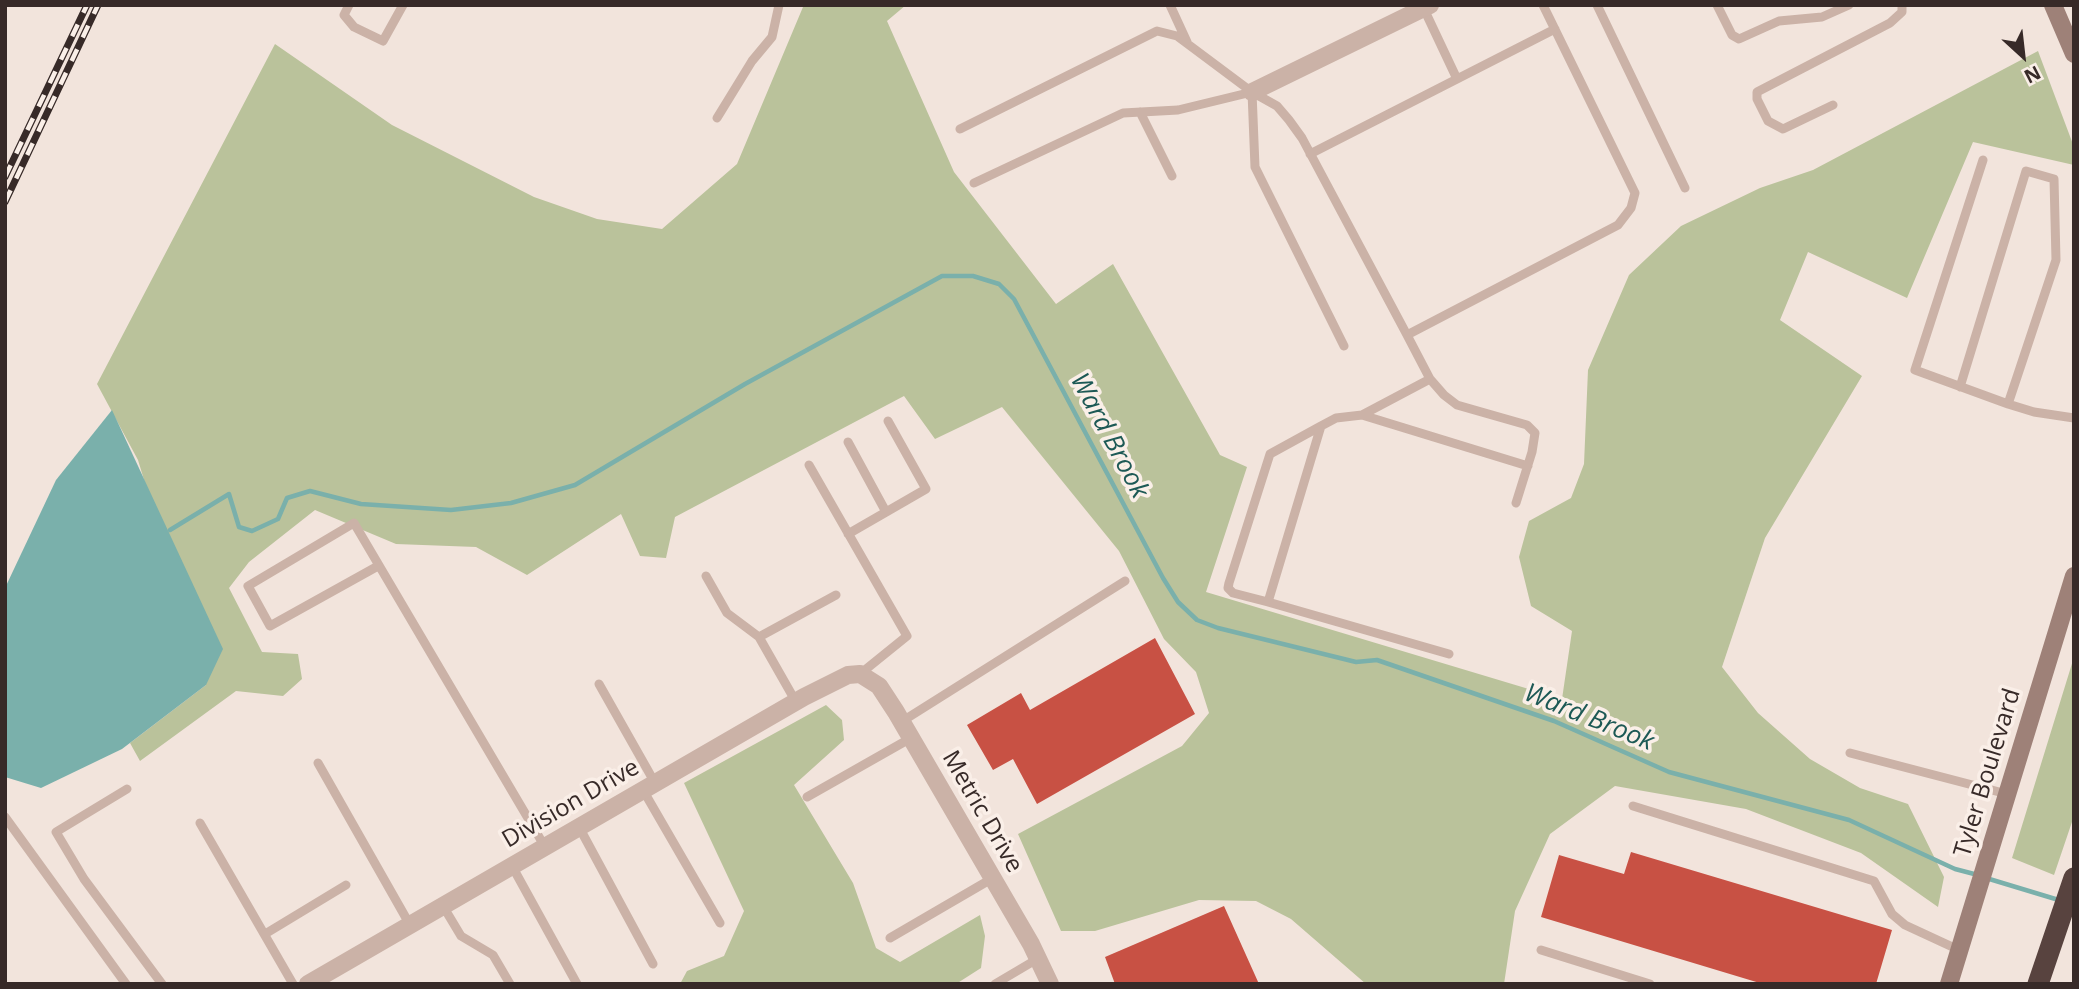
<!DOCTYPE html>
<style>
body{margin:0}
#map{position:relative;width:2079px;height:989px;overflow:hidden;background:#f2e4dc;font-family:"Open Sans",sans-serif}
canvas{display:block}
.frame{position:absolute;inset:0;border:7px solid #372a28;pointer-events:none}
.north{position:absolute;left:1988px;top:21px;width:70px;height:70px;-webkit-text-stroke:5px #faefe8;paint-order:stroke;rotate:153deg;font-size:19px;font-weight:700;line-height:28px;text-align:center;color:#372a28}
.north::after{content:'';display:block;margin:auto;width:24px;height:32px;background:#372a28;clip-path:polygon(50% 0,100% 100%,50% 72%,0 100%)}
</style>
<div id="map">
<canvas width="2079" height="989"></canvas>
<div class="frame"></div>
<div class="north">N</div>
</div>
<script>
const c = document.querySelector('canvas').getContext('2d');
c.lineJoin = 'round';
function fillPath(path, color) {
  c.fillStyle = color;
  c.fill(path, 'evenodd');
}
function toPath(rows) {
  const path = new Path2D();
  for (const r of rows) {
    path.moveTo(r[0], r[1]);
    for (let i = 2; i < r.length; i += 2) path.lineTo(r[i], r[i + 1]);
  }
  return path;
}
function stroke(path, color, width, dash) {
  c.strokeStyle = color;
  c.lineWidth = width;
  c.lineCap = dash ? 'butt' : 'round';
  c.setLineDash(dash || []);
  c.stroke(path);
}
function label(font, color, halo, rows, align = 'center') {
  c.font = font + ' "Open Sans",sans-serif';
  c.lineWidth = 7;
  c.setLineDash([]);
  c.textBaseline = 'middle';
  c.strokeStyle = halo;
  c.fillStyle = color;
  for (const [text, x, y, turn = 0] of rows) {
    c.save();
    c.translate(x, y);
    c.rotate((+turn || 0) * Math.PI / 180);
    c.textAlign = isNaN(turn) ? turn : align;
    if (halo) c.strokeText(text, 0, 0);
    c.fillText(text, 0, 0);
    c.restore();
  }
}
fillPath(toPath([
 [812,5,906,5,887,21,954,172,1056,304,1113,264,1220,455,1247,467,1206,592,1562,699,1572,631,1531,606,1519,557,1529,521,1571,498,1584,464,1588,370,1629,275,1681,226,1760,188,1813,170,2038,51,2074,147,2074,165,1973,142,1907,298,1808,252,1780,320,1862,376,1765,538,1722,667,1758,713,1810,759,1860,788,1908,804,1944,877,1938,907,1861,853,1746,809,1615,786,1550,834,1515,911,1504,984,1366,984,1291,919,1256,901,1199,900,1095,931,1061,931,1018,834,1182,746,1209,713,1196,672,1164,639,1119,551,1002,407,935,439,904,396,675,517,666,558,640,556,621,514,527,575,476,547,396,544,315,510,249,562,229,588,262,652,298,654,302,679,283,696,236,691,140,761,130,743,206,685,138,460,97,384,275,44,392,125,534,197,597,219,662,229,737,164,803,7],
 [2074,657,2074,816,2054,875,2012,858],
 [826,705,842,720,844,740,794,785,853,883,876,948,900,962,980,915,985,936,981,968,956,984,680,984,687,971,724,956,744,911,684,783]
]), '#bac29b');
fillPath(toPath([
 [112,410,223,649,206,685,122,749,41,788,5,777,5,588,56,480]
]), '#7ab0ab');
stroke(toPath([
 [170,530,229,494,239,527,252,531,278,519,287,498,310,491,361,504,451,510,511,503,575,485,745,384,942,276,973,276,999,284,1014,299,1163,578,1178,602,1197,620,1218,628,1356,662,1377,660,1554,721,1669,772,1849,820,1955,869,1978,875],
 [1986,878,2062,901]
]), '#7ab0ab', 4.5);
fillPath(toPath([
 [1155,638,1195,714,1037,804,1013,759,993,770,967,725,1021,693,1030,710],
 [1631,852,1892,930,1876,984,1763,984,1541,917,1559,855,1624,874],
 [1224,906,1259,984,1115,984,1105,957]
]), '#c85144');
stroke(toPath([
 [349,5,344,15,354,27,383,41,403,5],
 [1170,5,1187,42],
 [1597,5,1685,188],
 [1717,5,1732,35,1739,39,1779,21,1822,17,1849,5],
 [1424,9,1457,79],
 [1252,92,1255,167,1344,346],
 [1833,105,1783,129,1768,121,1757,99,1757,92,1890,23,1902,12,1902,5],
 [1140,112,1172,176],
 [717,118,752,61,772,37,779,5],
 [960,129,1157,31,1177,36,1252,92,1277,106,1289,120,1302,138,1407,335,1618,225,1631,208,1635,193,1543,5],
 [1310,154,1555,29],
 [1983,160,1915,370,2008,404,2034,412,2074,418],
 [974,183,1123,113,1178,110,1252,92],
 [1407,335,1430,379,1444,395,1457,405,1527,425,1535,433,1532,452,1516,503],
 [1960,387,2026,171,2054,179,2056,260,2008,404],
 [1362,415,1430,379],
 [848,442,886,512],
 [809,465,907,636,860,674],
 [848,534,926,489,888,421],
 [378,566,270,626,248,586,354,523,545,847],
 [706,576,727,613,759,637],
 [1268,602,1233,593,1228,588,1229,583,1270,454,1321,426],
 [1449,654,1268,602,1321,426,1336,418,1362,415,1528,466],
 [599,684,655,783],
 [796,702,759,637,836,595],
 [901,722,1125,581],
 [1850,753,2007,794],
 [318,763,410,925],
 [127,789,56,832,84,879,162,984],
 [643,790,720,923],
 [807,797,911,738],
 [1633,806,1874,881,1892,914,1905,925,1959,950],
 [5,817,126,984],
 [200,823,293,984],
 [579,827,653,964],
 [512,866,577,984],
 [443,906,461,936,493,955,510,984],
 [265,934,346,885],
 [890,938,993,878],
 [1541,950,1650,984],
 [995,984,1039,958]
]), '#cbb2a7', 9);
stroke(toPath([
 [1252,92,1430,5],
 [308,984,804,697,848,675,860,674,879,686,896,712,1031,944,1050,984]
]), '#cbb2a7', 18);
stroke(toPath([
 [2053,5,2074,54],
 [1949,984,2074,576]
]), '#9e8178', 18);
stroke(toPath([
 [2038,984,2074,878]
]), '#58433f', 21);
const rail = toPath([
 [5,177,87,5],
 [5,202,98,5]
]);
stroke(rail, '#372a28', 7);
stroke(rail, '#faefe8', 4.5, [13]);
label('24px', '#372a28', '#faefe8', [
 ["Tyler Boulevard",1988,773,-73],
 ["Division Drive",571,804,-30],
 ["Metric Drive",982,812,60]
]);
label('italic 26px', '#1d5955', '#faefe8', [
 ["Ward Brook",1109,436,62],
 ["Ward Brook",1589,718,22]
]);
</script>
